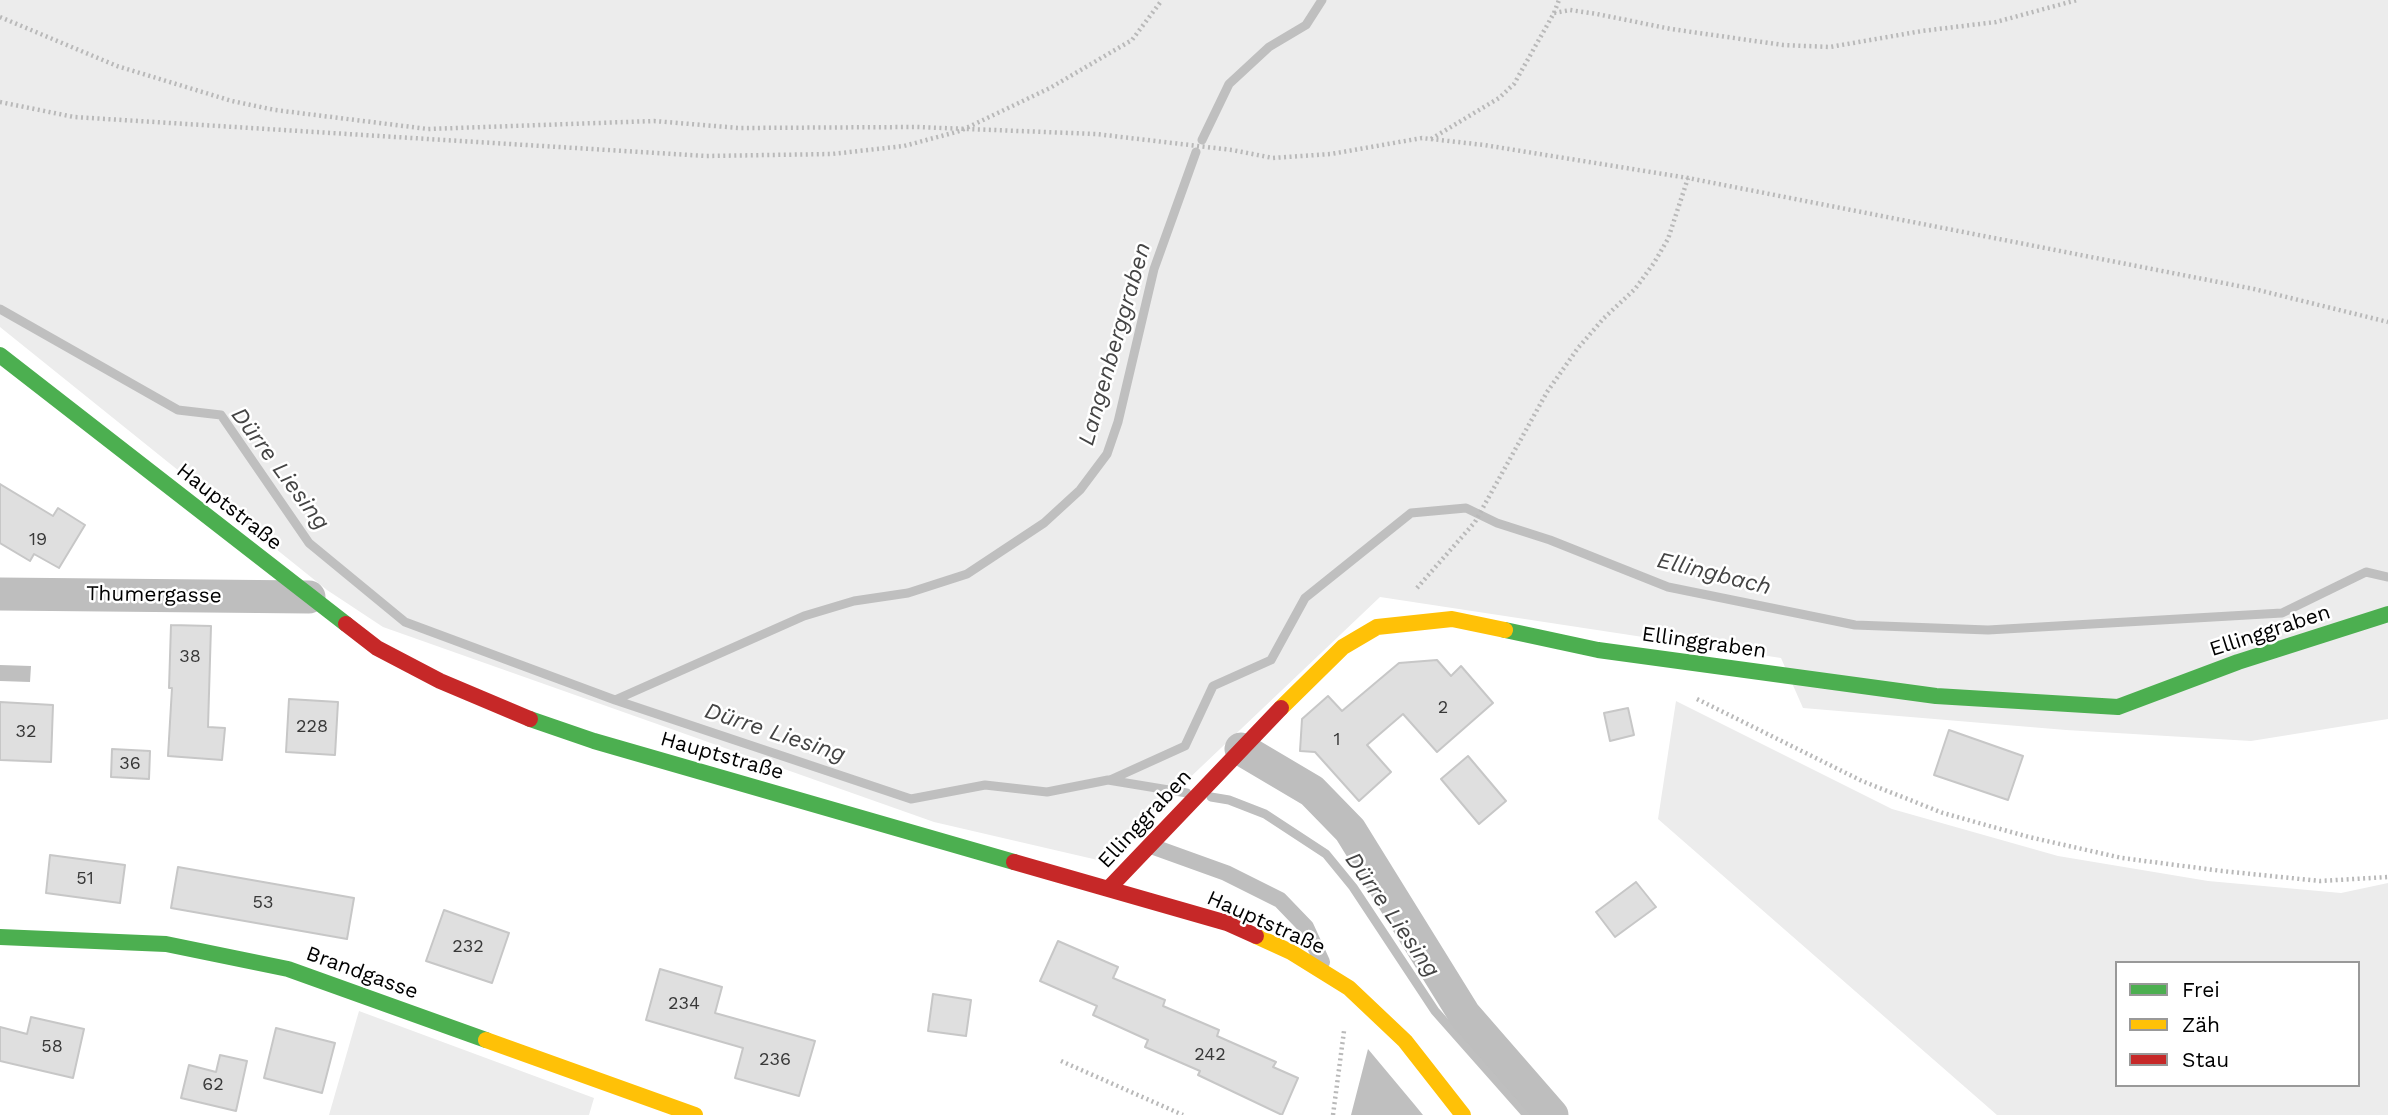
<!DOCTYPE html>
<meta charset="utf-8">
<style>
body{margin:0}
#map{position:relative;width:2388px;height:1115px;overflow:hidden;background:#fff;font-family:"Work Sans",sans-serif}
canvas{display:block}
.legend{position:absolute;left:2115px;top:961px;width:245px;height:126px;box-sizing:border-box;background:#fff;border:2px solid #999;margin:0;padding:9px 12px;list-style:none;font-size:21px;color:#000}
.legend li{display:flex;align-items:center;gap:14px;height:35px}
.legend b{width:35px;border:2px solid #999}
</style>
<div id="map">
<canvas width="2388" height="1115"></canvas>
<ul class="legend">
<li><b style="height:9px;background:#4caf50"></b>Frei</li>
<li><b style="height:9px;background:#ffc107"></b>Zäh</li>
<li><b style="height:9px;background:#c62828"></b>Stau</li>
</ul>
</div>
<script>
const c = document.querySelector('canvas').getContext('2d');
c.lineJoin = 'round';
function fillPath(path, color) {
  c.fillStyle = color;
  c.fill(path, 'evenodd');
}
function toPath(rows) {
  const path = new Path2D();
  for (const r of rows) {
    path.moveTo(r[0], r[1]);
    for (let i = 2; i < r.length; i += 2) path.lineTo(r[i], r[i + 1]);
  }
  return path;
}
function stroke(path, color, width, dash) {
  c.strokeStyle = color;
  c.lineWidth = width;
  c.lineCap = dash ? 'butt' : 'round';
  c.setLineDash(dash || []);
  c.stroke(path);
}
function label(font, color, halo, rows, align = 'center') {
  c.font = font + ' "Work Sans",sans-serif';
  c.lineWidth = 5;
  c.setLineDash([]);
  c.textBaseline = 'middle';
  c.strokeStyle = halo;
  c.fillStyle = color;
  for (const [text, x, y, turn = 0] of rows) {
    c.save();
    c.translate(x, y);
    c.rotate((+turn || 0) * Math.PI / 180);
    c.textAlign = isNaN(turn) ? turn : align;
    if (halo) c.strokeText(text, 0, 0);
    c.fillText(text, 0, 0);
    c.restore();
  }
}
fillPath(toPath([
 [0,0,2388,0,2388,719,2251,741,2066,730,1803,708,1781,658,1380,597,1102,861,934,822,383,627,327,590,0,327],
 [1676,701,1892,809,2058,856,2208,881,2341,893,2388,883,2388,1115,1997,1115,1658,819],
 [2117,963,2358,963,2358,1085,2117,1085],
 [359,1011,594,1098,589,1115,329,1115]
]), '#ececec');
fillPath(toPath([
 [0,665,31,666,30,682,0,681],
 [1368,1049,1414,1104,1423,1115,1351,1115]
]), '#bfbfbf');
stroke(toPath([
 [1202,140,1229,84,1269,47,1306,25,1322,0],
 [0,309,178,410,221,415,309,543,405,622,615,700,911,799,985,785,1047,792,1108,780,1187,793],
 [615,700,804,616,854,601,908,593,967,574,1044,523,1080,490,1107,454,1118,422,1154,269,1196,152],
 [1110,780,1185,746,1213,686,1271,660,1305,598,1411,513,1466,508,1497,523,1550,540,1668,587,1855,625,1988,630,2282,613,2366,572,2388,577],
 [1211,797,1229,800,1265,814,1326,854,1353,887,1435,1011,1527,1115]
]), '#bfbfbf', 9);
const building = toPath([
 [0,484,53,516,58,508,85,525,59,568,34,554,30,561,0,543,0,484],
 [171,625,211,626,208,727,225,728,222,760,168,756,172,688,169,688,171,625],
 [1437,660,1451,676,1461,666,1493,703,1437,752,1403,714,1367,745,1391,772,1359,801,1315,752,1300,751,1302,719,1328,696,1342,711,1399,663,1437,660],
 [289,699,338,702,335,755,286,752,289,699],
 [0,702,53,705,51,762,0,760,0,702],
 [1628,708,1634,735,1610,741,1604,713,1628,708],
 [1949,730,2023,756,2008,800,1934,775,1949,730],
 [112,749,150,751,149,779,111,777,112,749],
 [1468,756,1506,801,1479,824,1441,779,1468,756],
 [50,855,125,865,120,903,46,893,50,855],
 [178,867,354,898,347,939,171,908,178,867],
 [1636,882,1656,907,1615,937,1596,912,1636,882],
 [444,910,509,933,492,983,426,961,444,910],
 [1058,941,1118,967,1113,978,1165,1000,1163,1006,1219,1030,1217,1036,1276,1062,1273,1067,1298,1078,1282,1115,1198,1075,1200,1071,1145,1047,1148,1040,1093,1015,1097,1006,1040,981,1058,941],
 [660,969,722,987,715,1013,815,1041,799,1096,735,1078,743,1048,646,1020,660,969],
 [933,994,971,1000,966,1036,928,1031,933,994],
 [31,1017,84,1029,73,1078,0,1061,0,1027,27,1034,31,1017],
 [276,1028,335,1043,322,1093,264,1078,276,1028],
 [220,1055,247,1061,236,1111,181,1098,189,1065,216,1072,220,1055]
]);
fillPath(building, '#dfdfdf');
stroke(building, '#c7c7c7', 2);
stroke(toPath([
 [1554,13,1559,0],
 [0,17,117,66,232,101,275,110,428,129,654,121,739,128,917,127,1096,134,1232,150,1273,158,1331,154,1422,138,1484,145,1688,178,2254,289,2388,322],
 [0,102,74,117,428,139,706,156,832,154,904,146,960,131,1050,88,1132,40,1162,0],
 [1431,139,1499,98,1514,84,1554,13,1570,10,1597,14,1671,29,1783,45,1830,47,1922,31,1996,22,2077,0],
 [1417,588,1475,522,1547,392,1578,348,1604,318,1635,289,1654,263,1668,239,1688,178],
 [1697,699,1862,781,1943,813,2029,837,2122,858,2222,871,2320,881,2388,877],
 [1061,1061,1183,1115],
 [1333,1115,1344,1031]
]), '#b9b9b9', 4.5, [2, 3.5]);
stroke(toPath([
 [1151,846,1226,873,1280,900,1306,927,1322,962]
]), '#bebebe', 16);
stroke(toPath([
 [0,594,309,597],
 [1241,749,1312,791,1350,830,1464,1014,1552,1115]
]), '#bebebe', 33);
stroke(toPath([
 [0,355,346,624],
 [1505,630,1598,650,1936,696,2118,707,2238,662,2388,614],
 [530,719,594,741,1014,862],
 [0,937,166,944,288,969,486,1040]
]), '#4caf50', 16);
stroke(toPath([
 [1281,708,1343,647,1377,627,1452,619,1505,630],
 [1256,936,1291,952,1349,988,1405,1041,1463,1115],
 [486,1040,695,1115]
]), '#ffc107', 16);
stroke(toPath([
 [346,624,377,648,440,681,530,719],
 [1014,862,1227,923,1256,936],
 [1109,888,1281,708]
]), '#c62828', 16);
label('18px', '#383838', null, [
 ["19",38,540],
 ["38",190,657],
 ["2",1443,708],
 ["228",312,727],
 ["32",26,732],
 ["1",1337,740],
 ["36",130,764],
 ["51",85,879],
 ["53",263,903],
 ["232",468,947],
 ["234",684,1004],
 ["58",52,1047],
 ["242",1210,1055],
 ["236",775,1060],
 ["62",213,1085]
]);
label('21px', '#000', '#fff', [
 ["Hauptstraße",229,507,38],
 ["Thumergasse",154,595,1],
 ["Ellinggraben",2270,631,-18],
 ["Ellinggraben",1704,643,8],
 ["Hauptstraße",722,756,16],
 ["Ellinggraben",1145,819,-47],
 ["Hauptstraße",1266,923,24],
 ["Brandgasse",362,973,20]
]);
label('italic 23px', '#444', '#fff', [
 ["Langenberggraben",1115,344,-74],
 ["Dürre Liesing",280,469,53],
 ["Ellingbach",1714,574,14],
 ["Dürre Liesing",775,733,18],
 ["Dürre Liesing",1392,915,55]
]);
</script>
